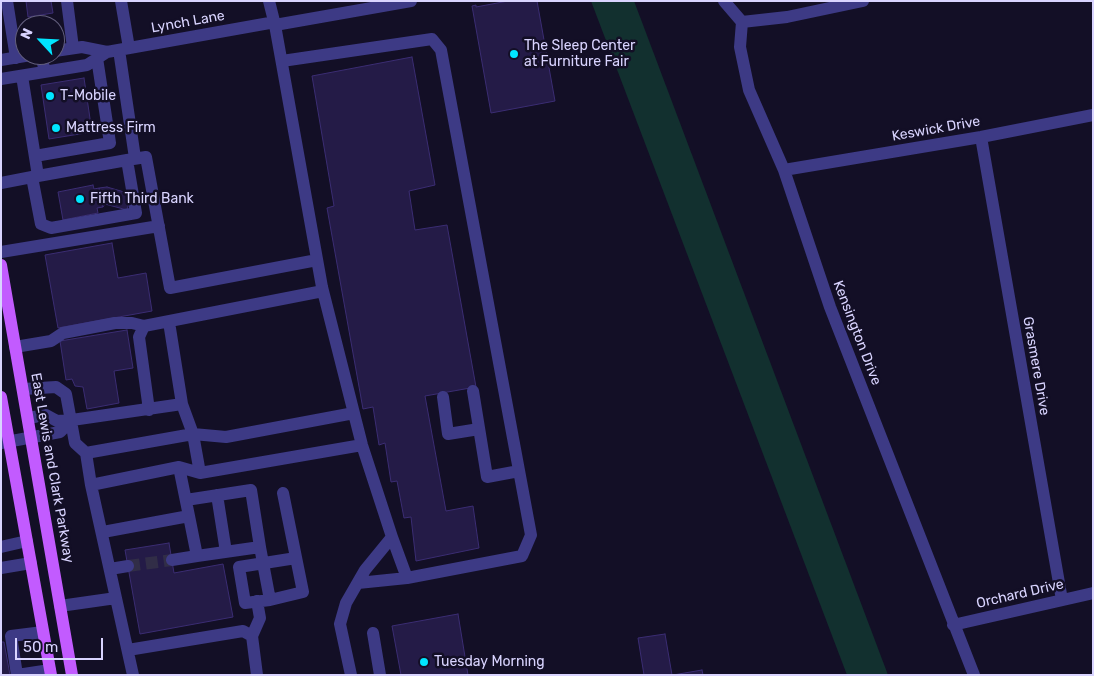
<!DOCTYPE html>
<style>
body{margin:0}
#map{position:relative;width:1094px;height:676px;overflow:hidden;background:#130f26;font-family:Rubik,sans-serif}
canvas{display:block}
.frame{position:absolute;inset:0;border:2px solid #d9d4ff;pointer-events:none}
.north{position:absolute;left:15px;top:15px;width:50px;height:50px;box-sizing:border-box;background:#130f26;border:1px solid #625e7d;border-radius:50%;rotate:295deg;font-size:14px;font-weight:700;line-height:20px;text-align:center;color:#d9d4ff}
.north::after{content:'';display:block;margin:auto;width:18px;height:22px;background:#00e5ff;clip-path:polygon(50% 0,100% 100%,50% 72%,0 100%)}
.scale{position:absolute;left:15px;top:638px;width:88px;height:22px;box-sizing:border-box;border:2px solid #d9d4ff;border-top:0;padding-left:6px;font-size:15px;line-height:18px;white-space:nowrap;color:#d9d4ff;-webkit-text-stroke:4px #130f26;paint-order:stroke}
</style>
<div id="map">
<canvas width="1094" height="676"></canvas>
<div class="frame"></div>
<div class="north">N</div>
<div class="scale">50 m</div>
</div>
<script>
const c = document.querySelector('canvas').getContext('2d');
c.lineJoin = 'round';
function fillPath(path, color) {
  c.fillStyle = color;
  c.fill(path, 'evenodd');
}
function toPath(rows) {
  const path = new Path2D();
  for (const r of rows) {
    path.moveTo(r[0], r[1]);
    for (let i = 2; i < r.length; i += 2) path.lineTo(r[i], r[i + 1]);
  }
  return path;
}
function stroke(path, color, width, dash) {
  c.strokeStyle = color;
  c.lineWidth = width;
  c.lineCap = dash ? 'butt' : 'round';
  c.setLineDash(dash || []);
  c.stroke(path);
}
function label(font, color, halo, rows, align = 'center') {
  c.font = font + ' Rubik,sans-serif';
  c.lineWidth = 5;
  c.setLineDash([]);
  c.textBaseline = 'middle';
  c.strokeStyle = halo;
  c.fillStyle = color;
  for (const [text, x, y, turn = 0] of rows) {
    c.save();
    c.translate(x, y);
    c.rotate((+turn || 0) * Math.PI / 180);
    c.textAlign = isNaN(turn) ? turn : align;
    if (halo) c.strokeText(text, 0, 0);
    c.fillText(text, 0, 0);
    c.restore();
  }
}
fillPath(toPath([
 [591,1,634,1,888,675,847,675]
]), '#12302f');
const building = toPath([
 [26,1,51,1,53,13,28,17,26,1],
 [508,1,537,1,555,101,491,113,472,6,476,5,476,7,508,1],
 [412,57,435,185,409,191,415,230,447,225,476,387,425,396,446,511,473,506,479,548,416,561,411,517,404,518,397,481,391,482,385,443,379,445,373,407,363,409,327,208,334,206,312,76,412,57],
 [84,78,92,132,49,139,41,85,84,78],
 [93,185,94,189,99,188,103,207,97,208,98,213,63,220,58,192,93,185],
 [107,187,131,194,127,210,105,204,103,207,99,188,107,187],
 [112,243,118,278,146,273,152,311,58,328,45,255,112,243],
 [127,330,133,368,114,371,119,403,87,409,83,387,75,386,72,379,66,380,60,341,127,330],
 [169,543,174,573,223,564,233,617,140,634,125,550,169,543],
 [458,614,468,675,401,675,392,626,458,614],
 [665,634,672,675,644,675,638,638,665,634],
 [1,642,4,642,10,675,1,675,1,642],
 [702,670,703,675,673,675,702,670]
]);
fillPath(building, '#241b47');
stroke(building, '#3b2d73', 1);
stroke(toPath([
 [128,566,172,560]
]), '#312d47', 12, [12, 6]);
stroke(toPath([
 [7,1,16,58],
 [67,1,73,48],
 [121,1,129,48],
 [269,1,275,25,322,287,362,445,392,537,365,570,346,603,340,624,351,675],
 [724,1,742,22,740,47,749,90,784,170,830,307,974,675],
 [742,22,787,17,863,1],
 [275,25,411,1],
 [119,50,135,158],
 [55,51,82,47,107,52],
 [41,55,45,72],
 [1,60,31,55],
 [282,61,432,39,441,50,531,535,522,556,407,578,358,583],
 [22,76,38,176],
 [1,79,87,65,107,52,275,22],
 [981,137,1062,600],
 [35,156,110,143,97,58],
 [127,160,146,157,170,288,317,260],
 [784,170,981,137,1093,115],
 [1,183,32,177,38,176,127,160,136,213,51,228,41,224,32,177],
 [1,252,159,226],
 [169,322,182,404,193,434,200,473],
 [15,347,51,341,63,333,115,323,132,323,144,326],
 [23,389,56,387,66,394,75,443,86,453,91,485,179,467,200,473,362,445],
 [473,391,487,477,519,471],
 [443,397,448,434,479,429],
 [149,410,139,337,144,326,323,291],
 [28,418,46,415,57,421,72,420,182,404],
 [1,443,60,432,72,420],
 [86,453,193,434,226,437,354,413],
 [91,485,133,675],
 [217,495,226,552],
 [186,500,251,490,260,547,197,556],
 [103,532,189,516,179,467],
 [392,537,407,578],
 [1,547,27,541],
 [260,547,270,600,303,592,283,493],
 [172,560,197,556,189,516],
 [1,568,31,563],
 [110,569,128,566],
 [270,600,245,603,239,567,296,558],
 [60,606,116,598],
 [953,625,1093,593],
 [373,633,380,675],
 [252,636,260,618,257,601],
 [128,650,243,631,252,636,257,675],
 [17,675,11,636,43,632],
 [17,675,50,670]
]), '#3d3a85', 12);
stroke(toPath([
 [1,265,72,675],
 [1,397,51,675]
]), '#c25bff', 12);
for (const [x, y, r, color] of [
 [514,54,5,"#00e5ff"],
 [50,96,5,"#00e5ff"],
 [56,128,5,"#00e5ff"],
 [80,199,5,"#00e5ff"],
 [424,662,5,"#00e5ff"]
]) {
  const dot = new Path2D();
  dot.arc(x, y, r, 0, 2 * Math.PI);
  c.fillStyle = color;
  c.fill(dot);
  stroke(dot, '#130f26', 2);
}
label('14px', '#d9d4ff', '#130f26', [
 ["Lynch Lane",188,22,-10],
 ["Keswick Drive",936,129,-10],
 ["Kensington Drive",857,333,69],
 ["Grasmere Drive",1036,366,80],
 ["East Lewis and Clark Parkway",52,468,80],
 ["Orchard Drive",1020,594,-13]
]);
label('14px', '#d9d4ff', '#130f26', [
 ["The Sleep Center",524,46],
 ["at Furniture Fair",524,62],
 ["T-Mobile",60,96],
 ["Mattress Firm",66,128],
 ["Fifth Third Bank",90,199],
 ["Tuesday Morning",434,662]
], 'left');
</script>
